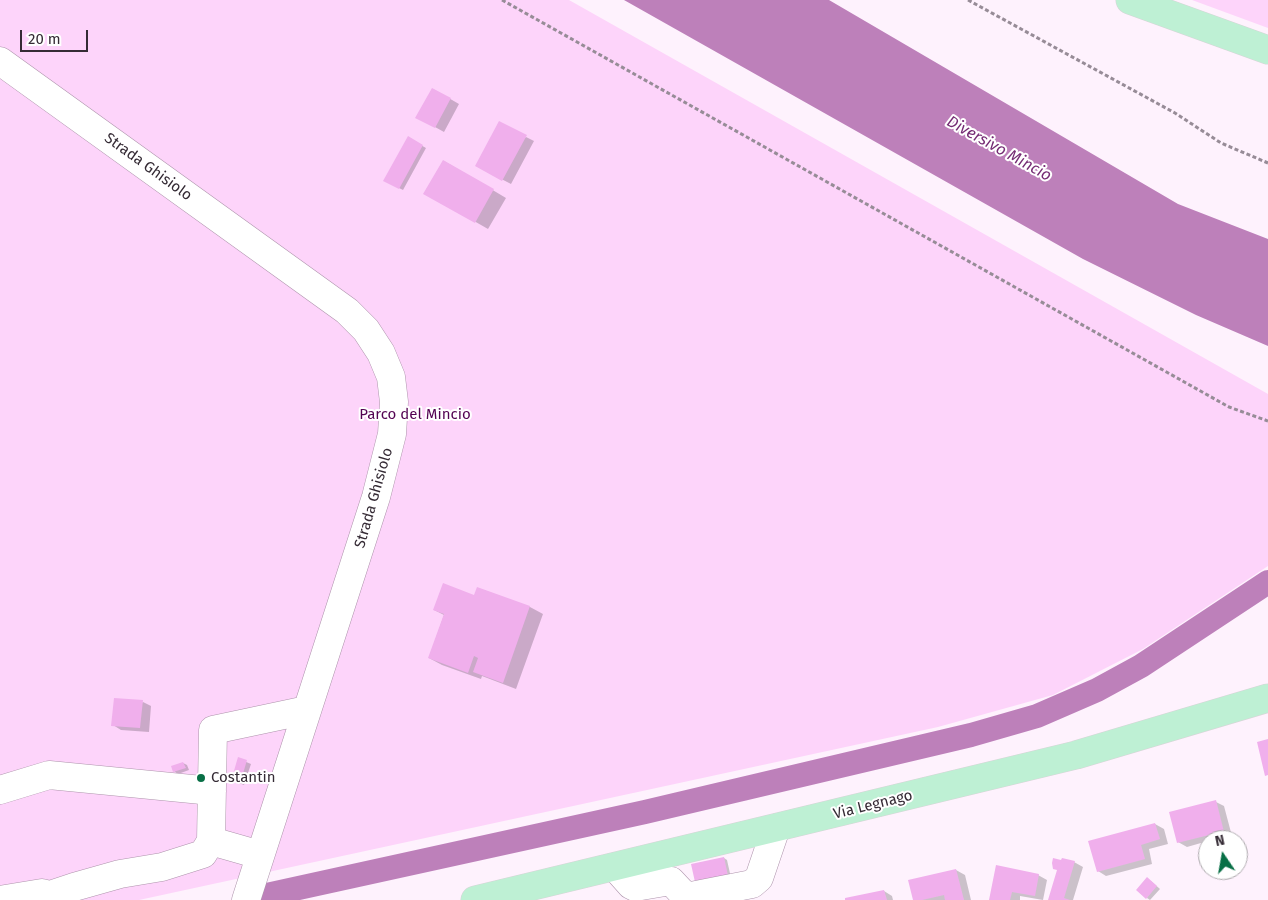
<!DOCTYPE html>
<style>
body{margin:0}
#map{position:relative;width:1268px;height:900px;overflow:hidden;background:#fef2fd;font-family:"Fira Sans",sans-serif}
canvas{display:block}
.north{position:absolute;left:1198px;top:830px;width:50px;height:50px;box-sizing:border-box;background:#fff;border:1px solid #aeaaae;border-radius:50%;rotate:348deg;font-size:14px;font-weight:700;line-height:20px;text-align:center;color:#352b35}
.north::after{content:'';display:block;margin:auto;width:18px;height:22px;background:#086f46;clip-path:polygon(50% 0,100% 100%,50% 72%,0 100%)}
.scale{position:absolute;left:20px;top:30px;width:68px;height:22px;box-sizing:border-box;border:2px solid #352b35;border-top:0;padding-left:6px;font-size:15px;line-height:18px;white-space:nowrap;color:#352b35;-webkit-text-stroke:4px #fff;paint-order:stroke}
</style>
<div id="map">
<canvas width="1268" height="900"></canvas>
<div class="north">N</div>
<div class="scale">20 m</div>
</div>
<script>
const c = document.querySelector('canvas').getContext('2d');
c.lineJoin = 'round';
function fillPath(path, color) {
  c.fillStyle = color;
  c.fill(path, 'evenodd');
}
function toPath(rows) {
  const path = new Path2D();
  for (const r of rows) {
    path.moveTo(r[0], r[1]);
    for (let i = 2; i < r.length; i += 2) path.lineTo(r[i], r[i + 1]);
  }
  return path;
}
function stroke(path, color, width, dash) {
  c.strokeStyle = color;
  c.lineWidth = width;
  c.lineCap = dash ? 'butt' : 'round';
  c.setLineDash(dash || []);
  c.stroke(path);
}
function label(font, color, halo, rows, align = 'center') {
  c.font = font + ' "Fira Sans",sans-serif';
  c.lineWidth = 4;
  c.setLineDash([]);
  c.textBaseline = 'middle';
  c.strokeStyle = halo;
  c.fillStyle = color;
  for (const [text, x, y, turn = 0] of rows) {
    c.save();
    c.translate(x, y);
    c.rotate((+turn || 0) * Math.PI / 180);
    c.textAlign = isNaN(turn) ? turn : align;
    if (halo) c.strokeText(text, 0, 0);
    c.fillText(text, 0, 0);
    c.restore();
  }
}
fillPath(toPath([
 [0,0,569,0,1268,394,1268,566,1143,649,1053,695,938,727,139,900,0,900],
 [1192,0,1268,0,1268,28]
]), '#fdd4fa');
fillPath(toPath([
 [624,0,829,0,1178,204,1268,239,1268,346,1196,315,1083,259]
]), '#bd80ba');
fillPath(toPath([
 [433,89,459,104,444,132,417,117],
 [526,137,534,141,511,184,484,170],
 [408,138,426,148,403,190,385,181],
 [444,161,506,198,488,229,425,193],
 [478,588,530,607,543,614,516,689,482,676,481,679,442,665,429,658,444,615,434,610,475,596],
 [143,702,151,706,149,732,121,730,113,725],
 [239,759,251,764,244,785,236,782],
 [183,763,187,765,189,770,178,774,174,771],
 [1216,802,1224,806,1233,840,1208,840,1208,841,1187,847,1178,842],
 [1155,824,1164,829,1168,844,1149,849,1152,864,1106,876,1098,871],
 [724,858,727,860,736,900,693,865],
 [1074,862,1083,867,1073,900,1050,900],
 [956,870,965,875,971,900,914,900],
 [1038,875,1047,880,1043,900,1020,896,1020,900,990,900],
 [1151,881,1160,889,1150,900,1147,898],
 [884,891,892,896,893,900,847,900]
]), '#0003');
stroke(toPath([
 [244,900,645,812,971,735,1037,716,1097,690,1141,666,1268,582]
]), '#bd80ba', 24);
fillPath(toPath([
 [432,88,451,98,435,128,415,118],
 [499,121,527,135,502,181,475,166],
 [408,136,423,145,399,189,383,181],
 [443,160,494,189,475,223,423,194],
 [443,583,474,595,477,587,530,606,503,683,473,672,478,658,474,656,468,673,428,658,444,614,433,610],
 [114,698,143,700,140,728,111,726],
 [1268,739,1268,775,1265,776,1257,742],
 [238,757,247,760,240,784,231,781],
 [183,762,186,768,173,772,171,766],
 [1216,800,1226,840,1210,840,1209,835,1177,843,1169,812],
 [1155,823,1160,839,1141,845,1145,859,1097,872,1088,841],
 [724,857,733,900,699,900,691,864],
 [1053,858,1061,860,1062,858,1075,861,1064,898,1070,900,1048,900,1057,870,1053,869,1052,863],
 [996,865,1039,874,1035,896,1012,892,1010,900,989,900],
 [956,869,964,900,945,900,944,895,922,900,913,900,908,880],
 [1147,877,1157,886,1146,899,1136,890],
 [884,890,887,900,845,900,845,898]
]), '#f0afec');
const minor = toPath([
 [0,61,347,311,366,330,381,353,391,377,394,402,392,434,376,497,246,900],
 [0,790,49,775,212,791],
 [260,855,211,841,213,730,307,710],
 [615,867,631,885,635,887,671,881,686,897,752,884,759,878,776,828],
 [0,900,42,893,50,895],
 [45,900,50,895,74,887,120,874,162,867,203,854,211,841]
]);
const major = toPath([
 [1130,0,1268,50],
 [475,900,1076,755,1268,698]
]);
stroke(minor, '#ae94ac', 29);
stroke(major, '#d7d5d7', 29);
stroke(toPath([
 [502,0,1229,407,1268,421],
 [968,0,1175,113,1221,143,1268,163]
]), '#978c97', 3, [4, 2.5]);
stroke(minor, '#fff', 28);
stroke(major, '#bef0d4', 28);
for (const [x, y, r, color] of [
 [201,778,5,"#086f46"]
]) {
  const dot = new Path2D();
  dot.arc(x, y, r, 0, 2 * Math.PI);
  c.fillStyle = color;
  c.fill(dot);
  stroke(dot, '#fff', 2);
}
label('15px', '#352b35', '#fff', [
 ["Strada Ghisiolo",148,167,36],
 ["Strada Ghisiolo",374,498,-74],
 ["Via Legnago",873,805,-14]
]);
label('15px', '#530352', '#fff', [
 ["Parco del Mincio",415,415]
]);
label('15px', '#352b35', '#fff', [
 ["Costantin",211,778]
], 'left');
label('italic 16px', '#752c74', '#fff', [
 ["Diversivo Mincio",999,149,29]
]);
</script>
